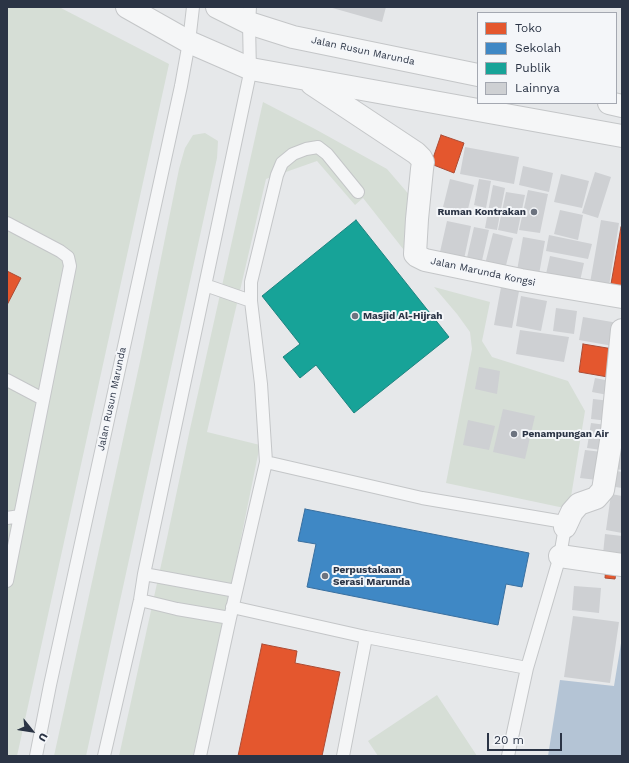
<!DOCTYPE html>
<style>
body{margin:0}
#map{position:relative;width:629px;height:763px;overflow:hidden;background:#e6e8ea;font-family:"Work Sans",sans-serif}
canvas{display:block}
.frame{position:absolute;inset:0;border:8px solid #2b3445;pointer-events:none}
.legend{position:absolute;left:477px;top:12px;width:140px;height:92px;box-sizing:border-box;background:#f4f6f9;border:1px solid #a4a8b1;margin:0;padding:5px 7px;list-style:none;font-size:12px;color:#2b3445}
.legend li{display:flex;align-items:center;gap:8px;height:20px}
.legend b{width:20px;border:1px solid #a4a8b1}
.north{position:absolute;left:12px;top:711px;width:40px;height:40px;-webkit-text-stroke:3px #f4f6f9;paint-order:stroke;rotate:120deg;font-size:11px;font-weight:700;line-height:16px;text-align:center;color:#2b3445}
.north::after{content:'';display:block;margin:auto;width:14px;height:18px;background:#2b3445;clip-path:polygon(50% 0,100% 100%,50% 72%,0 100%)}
.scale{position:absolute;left:487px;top:733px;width:75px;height:18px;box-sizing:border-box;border:2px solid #2b3445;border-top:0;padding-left:5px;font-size:12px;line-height:14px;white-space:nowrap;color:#2b3445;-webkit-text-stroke:3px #f4f6f9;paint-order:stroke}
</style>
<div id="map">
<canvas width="629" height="763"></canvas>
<div class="frame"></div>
<ul class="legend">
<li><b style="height:11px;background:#e4572e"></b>Toko</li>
<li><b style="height:11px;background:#3f88c5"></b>Sekolah</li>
<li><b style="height:11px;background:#17a398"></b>Publik</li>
<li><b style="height:11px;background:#ced0d3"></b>Lainnya</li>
</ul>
<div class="north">U</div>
<div class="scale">20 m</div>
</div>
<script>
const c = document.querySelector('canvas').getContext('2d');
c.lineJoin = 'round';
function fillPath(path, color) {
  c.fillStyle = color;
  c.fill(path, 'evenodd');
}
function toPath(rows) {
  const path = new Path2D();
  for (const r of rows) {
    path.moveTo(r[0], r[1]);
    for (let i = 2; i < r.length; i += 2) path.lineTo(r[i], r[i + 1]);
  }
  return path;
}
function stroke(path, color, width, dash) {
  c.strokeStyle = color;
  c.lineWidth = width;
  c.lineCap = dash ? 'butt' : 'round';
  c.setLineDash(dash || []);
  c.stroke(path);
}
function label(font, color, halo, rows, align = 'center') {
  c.font = font + ' "Work Sans",sans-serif';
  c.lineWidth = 4;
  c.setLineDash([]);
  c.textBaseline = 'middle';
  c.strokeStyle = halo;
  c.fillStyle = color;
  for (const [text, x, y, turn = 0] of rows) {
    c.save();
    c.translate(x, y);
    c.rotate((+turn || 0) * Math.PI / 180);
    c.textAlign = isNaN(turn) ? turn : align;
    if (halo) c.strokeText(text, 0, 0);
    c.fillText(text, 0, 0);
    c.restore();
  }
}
fillPath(toPath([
 [7,7,59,7,169,64,17,756,7,756],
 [263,102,315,129,387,169,412,198,411,259,363,198,355,205,317,161,266,179,207,432,260,445,228,602,193,756,119,756,167,538,190,429],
 [205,133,218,141,217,158,86,756,54,756,141,357,179,169,185,148,193,135],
 [434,287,490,302,482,341,492,357,568,381,585,411,569,509,446,483,472,349,470,332,457,314],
 [437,695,477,756,378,756,368,741]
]), '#d6ded6');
fillPath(toPath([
 [622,637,622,756,548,756,560,680,614,686]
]), '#b4c4d5');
const shops = toPath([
 [441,135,464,143,454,173,431,164,441,135],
 [621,227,622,227,622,286,611,284,621,227],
 [7,271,21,278,7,305,7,271],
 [583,344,613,349,608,377,579,372,583,344],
 [606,565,617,566,615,579,605,578,606,565],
 [262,644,297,651,295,663,340,672,322,756,238,756,262,644]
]);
fillPath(shops, '#e4572e');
stroke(shops, '#ac4c35', 1);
const schools = toPath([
 [305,509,529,553,522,587,506,584,498,625,307,587,316,544,298,541,305,509]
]);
fillPath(schools, '#3f88c5');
stroke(schools, '#396f9f', 1);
const public = toPath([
 [356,220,449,337,354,413,316,365,300,378,283,357,300,344,262,296,356,220]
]);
fillPath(public, '#17a398');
stroke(public, '#1d827f', 1);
fillPath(toPath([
 [329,7,386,7,382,22],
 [465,147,519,157,514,184,460,174],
 [523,166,553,173,549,192,519,185],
 [595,172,611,177,598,218,582,213],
 [561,174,589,181,582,208,554,202],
 [450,179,474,185,467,213,443,207],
 [479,179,491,181,486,208,474,205],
 [493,185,505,188,497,230,485,228],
 [528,190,548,194,540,233,519,230],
 [506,192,525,195,517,234,498,230],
 [560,210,583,215,578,240,554,234],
 [601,220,619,223,609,286,590,283],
 [447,221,471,226,463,264,440,260,442,252,440,252],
 [474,227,489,230,481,265,466,262],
 [493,233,513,238,504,273,484,268],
 [549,235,592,244,588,259,546,251],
 [523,237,545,241,538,280,516,276],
 [550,256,584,263,580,281,546,274],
 [502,282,520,286,512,328,494,325],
 [521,296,547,301,541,331,516,326],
 [556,308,577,311,574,334,553,331],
 [583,317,618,323,613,346,579,340],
 [520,330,569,337,564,362,516,354],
 [479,367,500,371,497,394,475,389],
 [595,378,615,382,613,396,592,392],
 [593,399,611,401,609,421,591,419],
 [503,409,535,416,525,459,493,452],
 [468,420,495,426,489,450,463,445],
 [591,423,606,425,601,450,587,448],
 [618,446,622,447,622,470,615,469],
 [585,450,602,452,597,480,580,478],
 [612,470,622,472,622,488,609,486],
 [611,494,622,496,622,533,606,530],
 [605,534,622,536,622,555,603,554],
 [574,586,601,588,599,613,572,610],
 [573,616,619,622,610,683,564,677]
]), '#ced0d3');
const service = toPath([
 [7,223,60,251,68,257,70,266,7,581],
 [205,285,251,301,261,384,266,462],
 [251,301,251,282,277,175,282,163,293,154,306,149,318,147,327,154,358,192],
 [7,380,43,399],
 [7,518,20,516],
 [144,574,236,591],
 [140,600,177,609,230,618],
 [232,607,366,637,527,668],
 [36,756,50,685,181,86,189,42,193,7],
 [104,756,140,600,144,574,250,73,249,23,250,7],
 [200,756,230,618,266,462,422,498,558,521,565,527,560,556,527,668,508,756],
 [343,756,366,637]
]);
const minor = toPath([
 [127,7,189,42,251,69,622,136],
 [217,7,249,23,293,37,478,75],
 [312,84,416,153,421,158,423,162,422,169,417,219,415,254,417,256,425,260,521,280,622,297],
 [609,103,622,106],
 [565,527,572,512,579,504,596,498,603,490,611,441,622,330],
 [560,556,622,565]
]);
stroke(service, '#c4c6c8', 14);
stroke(minor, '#c4c6c8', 24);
stroke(service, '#f5f6f7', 12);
stroke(minor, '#f5f6f7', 22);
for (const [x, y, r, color] of [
 [534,212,4,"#6c737f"],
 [355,316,4,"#6c737f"],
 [514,434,4,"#6c737f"],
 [325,576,4,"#6c737f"]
]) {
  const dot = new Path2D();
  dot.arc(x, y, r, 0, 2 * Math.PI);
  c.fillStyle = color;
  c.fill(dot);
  stroke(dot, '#f4f6f9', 1.5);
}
label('10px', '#2b3445', '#f4f6f9', [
 ["Jalan Rusun Marunda",363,51,12],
 ["Jalan Marunda Kongsi",483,272,12],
 ["Jalan Rusun Marunda",112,399,-78]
]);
label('bold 10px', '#2b3445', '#f4f6f9', [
 ["Ruman Kontrakan",526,212,"right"],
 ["Masjid Al-Hijrah",363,316],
 ["Penampungan Air",522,434],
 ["Perpustakaan",333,570],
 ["Serasi Marunda",333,582]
], 'left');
</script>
